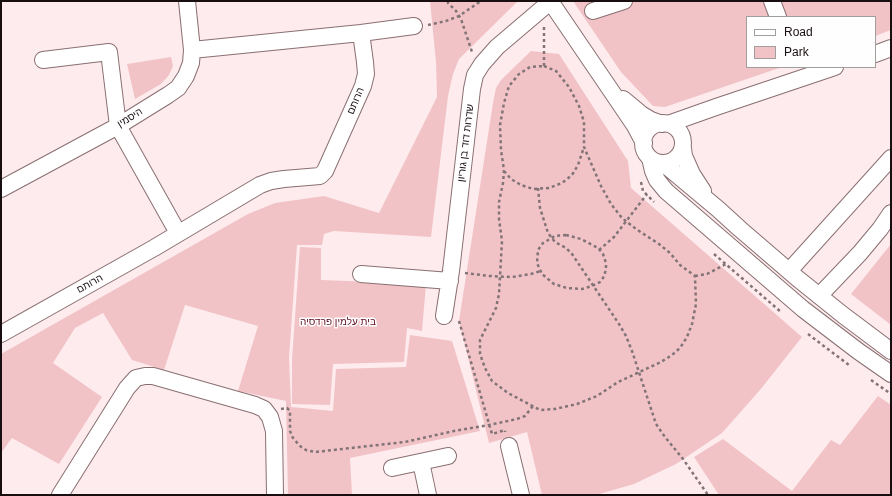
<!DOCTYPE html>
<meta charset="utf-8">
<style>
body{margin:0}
#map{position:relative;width:892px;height:496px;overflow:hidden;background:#feebed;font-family:Arial,sans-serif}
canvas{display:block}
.frame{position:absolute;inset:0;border:2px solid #180e0f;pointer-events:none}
.legend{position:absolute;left:746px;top:16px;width:130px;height:52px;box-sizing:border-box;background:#fefefe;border:1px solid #a29e9e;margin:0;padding:5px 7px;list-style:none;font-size:12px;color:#180e0f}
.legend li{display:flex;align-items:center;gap:8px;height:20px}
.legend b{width:20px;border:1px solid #a29e9e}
</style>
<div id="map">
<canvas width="892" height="496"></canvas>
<div class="frame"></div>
<ul class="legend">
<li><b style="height:5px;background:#fff"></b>Road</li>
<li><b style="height:11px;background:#f1c3c7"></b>Park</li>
</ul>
</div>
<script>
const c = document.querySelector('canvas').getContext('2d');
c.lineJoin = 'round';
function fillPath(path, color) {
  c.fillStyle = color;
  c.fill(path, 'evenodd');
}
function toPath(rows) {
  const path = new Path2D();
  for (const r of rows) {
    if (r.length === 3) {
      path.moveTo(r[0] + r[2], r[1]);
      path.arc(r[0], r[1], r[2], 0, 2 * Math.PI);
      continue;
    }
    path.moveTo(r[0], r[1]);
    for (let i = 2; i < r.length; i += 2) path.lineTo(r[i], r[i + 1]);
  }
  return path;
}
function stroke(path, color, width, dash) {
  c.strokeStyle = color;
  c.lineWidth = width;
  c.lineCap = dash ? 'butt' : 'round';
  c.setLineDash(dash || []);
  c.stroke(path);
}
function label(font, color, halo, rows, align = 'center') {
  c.font = font + ' Arial,"Noto Sans Hebrew",sans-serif';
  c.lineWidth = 3;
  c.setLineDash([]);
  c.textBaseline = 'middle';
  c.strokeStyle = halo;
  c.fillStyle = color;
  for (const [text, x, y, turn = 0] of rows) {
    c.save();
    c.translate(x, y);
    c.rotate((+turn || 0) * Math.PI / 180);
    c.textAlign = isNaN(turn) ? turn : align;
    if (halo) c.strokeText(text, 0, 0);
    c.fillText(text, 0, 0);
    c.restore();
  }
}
fillPath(toPath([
 [430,1,518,1,459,59,453,74,448,96,431,237,334,231,324,234,322,245,297,245,289,358,291,407,333,411,336,369,406,367,410,335,452,341,480,431,350,458,352,495,288,495,286,401,238,391,258,326,185,305,164,370,132,360,103,313,75,328,53,363,102,397,59,464,12,438,1,453,1,354,248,214,275,203,324,196,379,213,437,97,436,62],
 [573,1,891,1,891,30,875,36,875,17,747,17,747,67,782,67,665,107,653,106,621,72],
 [531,51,559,54,628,161,631,188,802,337,760,390,722,433,676,464,634,484,596,495,542,495,527,432,489,443,459,321,493,103,496,88,501,80],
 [171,57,173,66,169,75,161,84,135,99,127,64],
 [891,244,891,325,851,294],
 [300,247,321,248,321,280,426,284,422,331,407,328,404,362,333,364,330,405,292,404,292,359],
 [878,396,891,405,891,495,719,495,694,457,723,439,792,491,831,440,840,445]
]), '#f1c3c7');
const minor = toPath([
 [550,1,614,95,635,126,644,143],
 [772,1,778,17],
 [593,11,624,1],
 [361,33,414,26],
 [875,54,891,48],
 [43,60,109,52,118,126,178,233],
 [623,99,641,114,651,120,662,124],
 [663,143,20],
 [668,124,716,107,835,67],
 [683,148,684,156,692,174,703,191],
 [650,158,653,171,657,180,666,191,803,309,858,351,891,374],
 [663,163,718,209,740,229,797,278,843,315,891,351],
 [1,189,118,126,168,95,178,88,186,76,191,63,192,50,187,1],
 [789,271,891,158],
 [361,274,450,281],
 [819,296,860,253,880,229,891,213],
 [444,316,451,271,472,89,475,75,482,64,497,47,550,2],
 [1,334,154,248,260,185,271,181,284,179,320,176,325,171,363,86,366,74,365,62,361,33,192,50],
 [509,446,521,495],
 [421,462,428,495],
 [392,468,448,456],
 [60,495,127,388,136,378,145,376,153,376,255,405,264,409,270,417,274,431,275,495]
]);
stroke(minor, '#896f71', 18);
stroke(toPath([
 [448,1,448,3,456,11,461,19,472,52],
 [428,25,446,21,459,16,481,1],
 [544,66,556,71,569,87,579,106,584,122,584,147,601,186,611,204,622,218,636,229,659,244,670,253,680,265,695,276,696,304,692,324,687,337,680,348,672,355,661,362,618,382,597,396,577,404,555,409,540,410,508,393,492,381,485,368,480,354,480,340,496,308,499,294,502,241,499,219,499,202,503,183,504,170,501,150,500,125,504,103,509,86,519,74,530,67,544,66],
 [544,66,544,27],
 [504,171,511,179,521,185,533,189,549,188,562,183,572,175,578,165,584,147],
 [641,182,643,191,654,202],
 [538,188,540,208,548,233,555,242,566,248,572,254,619,324,626,336,632,351,656,424,665,437,683,459,708,495],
 [566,235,581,239,598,248,603,254,606,263,606,270,603,278,600,282,592,286,582,289,567,288,554,284,542,274,537,263,538,250,543,243,555,236,566,235],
 [599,250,614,237,647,194],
 [714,254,781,312],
 [465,273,489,276,512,277,531,274,541,271],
 [695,276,707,274,726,264],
 [459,321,492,434,505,430,505,432],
 [808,334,833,353,849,365],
 [871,380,891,394],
 [281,409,287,408,290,411,290,431,293,438,300,446,306,450,315,452,405,442,454,431,489,425,517,419,525,416,533,406]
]), '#827476', 2.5, [3, 3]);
stroke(minor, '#fff', 16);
label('10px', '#180e0f', '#fefefe', [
 ["הרותם",356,101,-67],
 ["היסמין",130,118,-31],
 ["שדרות דוד בן גוריון",466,143,-83],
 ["הרותם",90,284,-29]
]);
label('10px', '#5e0e22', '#fefefe', [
 ["בית עלמין פרדסיה",338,322]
]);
</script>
